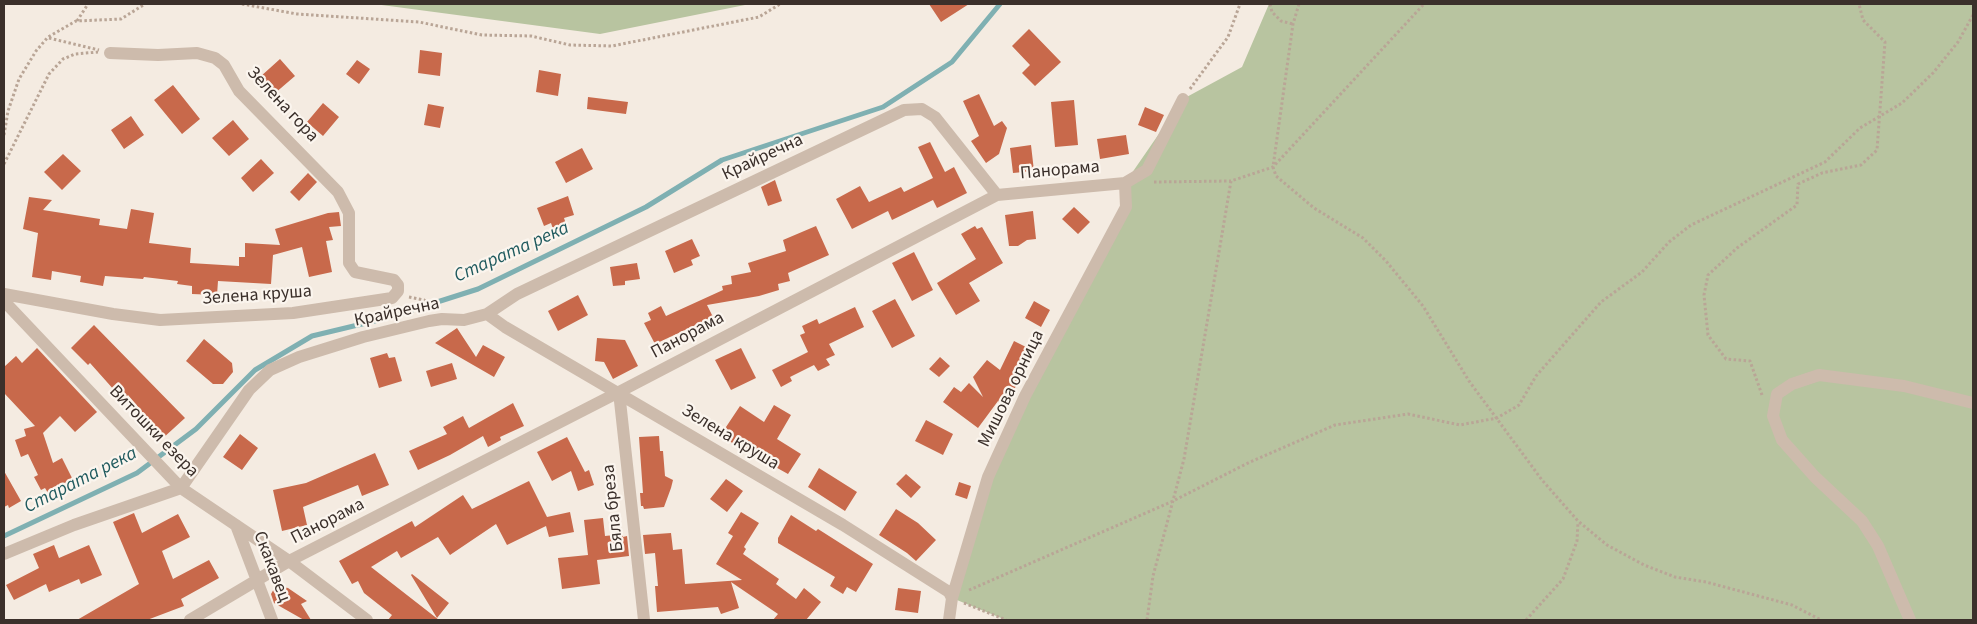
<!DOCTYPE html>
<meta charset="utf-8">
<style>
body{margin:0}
#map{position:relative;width:1977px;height:624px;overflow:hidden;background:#f4ebe1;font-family:"Source Sans 3",sans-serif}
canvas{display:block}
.frame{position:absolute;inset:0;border:5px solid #3b302b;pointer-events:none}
</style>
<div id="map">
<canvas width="1977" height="624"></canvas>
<div class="frame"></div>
</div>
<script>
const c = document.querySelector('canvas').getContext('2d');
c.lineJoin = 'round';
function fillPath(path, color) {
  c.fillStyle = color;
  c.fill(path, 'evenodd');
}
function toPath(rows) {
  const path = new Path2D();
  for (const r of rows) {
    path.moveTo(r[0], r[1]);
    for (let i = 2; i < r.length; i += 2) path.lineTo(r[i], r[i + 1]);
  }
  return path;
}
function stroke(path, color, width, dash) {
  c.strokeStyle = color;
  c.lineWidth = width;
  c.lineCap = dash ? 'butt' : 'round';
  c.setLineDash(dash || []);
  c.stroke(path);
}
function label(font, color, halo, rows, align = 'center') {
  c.font = font + ' "Source Sans 3",sans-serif';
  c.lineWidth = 4.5;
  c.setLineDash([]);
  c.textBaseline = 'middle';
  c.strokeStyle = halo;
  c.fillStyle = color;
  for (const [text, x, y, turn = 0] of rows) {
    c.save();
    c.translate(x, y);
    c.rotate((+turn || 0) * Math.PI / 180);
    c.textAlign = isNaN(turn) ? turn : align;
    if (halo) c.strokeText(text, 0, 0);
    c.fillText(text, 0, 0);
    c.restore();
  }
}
fillPath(toPath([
 [374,4,750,4,600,34],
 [1269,4,1973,4,1973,620,1006,620,952,598,988,477,1126,207,1125,183,1183,99,1242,67]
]), '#b8c4a0');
stroke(toPath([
 [4,536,137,473,196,429,255,370,312,336,387,318,478,289,646,207,722,160,883,107,952,62,1000,4]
]), '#7fb0b2', 5);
fillPath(toPath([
 [929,4,969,4,941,22],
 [1029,29,1061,62,1035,86,1022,73,1030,65,1012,46],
 [420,50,442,53,440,76,418,73],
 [280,59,295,76,274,94,260,77],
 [357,60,370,69,359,84,346,74],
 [539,70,561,74,558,96,536,92],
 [173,85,200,119,182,134,154,100],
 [979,94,994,126,1002,121,1007,128,999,154,986,163,971,141,979,136,963,101],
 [588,97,628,102,626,114,587,109],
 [1074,100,1078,145,1055,147,1051,102],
 [323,103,339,117,323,136,307,122],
 [428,104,444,107,440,128,424,125],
 [1145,107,1164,115,1156,132,1138,125],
 [131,116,144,135,124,149,111,130],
 [233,120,249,139,229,156,212,138],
 [1126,135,1129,154,1100,159,1097,139],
 [930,142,945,172,954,167,967,193,937,208,933,200,892,220,888,211,852,229,836,199,860,186,869,202,901,187,904,192,933,178,918,147],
 [1031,145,1034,171,1013,173,1010,148],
 [582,148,593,169,566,183,555,162],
 [63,154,81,171,62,190,44,172],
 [261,159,274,173,253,192,241,178],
 [308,173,317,182,299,201,290,192],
 [775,180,782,201,768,206,761,187],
 [568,196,574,215,564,218,566,224,553,229,551,223,544,226,537,208],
 [29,197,52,200,43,210,100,219,99,225,127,229,131,209,154,213,149,243,191,248,190,263,239,266,239,257,245,257,245,243,280,245,275,229,328,213,339,212,341,226,329,227,333,240,326,241,332,272,309,277,302,247,273,255,271,284,218,281,217,295,192,294,192,286,177,284,178,281,144,277,143,279,105,276,103,286,80,282,81,276,52,271,51,280,32,277,38,233,23,229],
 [1074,207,1090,222,1078,234,1062,219],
 [1033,211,1036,239,1027,240,1018,246,1009,246,1005,215],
 [816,226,829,255,788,273,790,281,778,284,779,290,759,296,707,305,713,317,655,344,644,323,651,320,648,313,661,306,666,316,723,290,722,286,732,284,731,276,751,272,748,263,786,251,783,240],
 [975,226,977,229,982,227,1003,263,969,283,980,301,956,315,937,283,976,259,961,234],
 [692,239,700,256,691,260,693,265,674,273,665,251],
 [914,252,933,290,912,301,892,263],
 [637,263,640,279,625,281,625,285,613,286,610,267],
 [578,295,588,315,558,331,548,311],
 [895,299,915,336,892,348,872,311],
 [1034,301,1050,310,1041,327,1025,318],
 [855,307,864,327,829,344,835,355,826,359,830,365,818,371,814,365,790,377,792,381,781,387,772,370,808,352,800,335,805,333,802,326,817,319,819,324],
 [94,325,185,418,162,439,142,417,145,415,128,395,123,400,90,363,88,365,71,348],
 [457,328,476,357,483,345,505,357,494,377,435,343],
 [597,338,625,340,638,366,613,379,604,362,595,361],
 [204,339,232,363,233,372,223,384,213,384,186,361],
 [1014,341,1032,350,1016,382,1018,384,1002,404,998,401,978,428,943,402,954,387,961,392,969,383,983,397,973,377,987,360,1000,370],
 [37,348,97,412,75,432,60,416,43,433,53,463,62,458,73,480,48,493,45,488,41,490,34,477,38,475,28,454,21,457,15,440,26,436,24,429,35,426,4,393,4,367,16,356,22,363],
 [741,348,756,378,731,390,715,360],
 [387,353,389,358,395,357,402,381,379,388,370,358],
 [940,357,950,366,939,377,929,369],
 [452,363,457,379,431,387,426,371],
 [513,403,524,426,500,437,501,440,488,447,483,436,450,455,418,470,409,451,447,434,443,427,463,416,469,428],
 [774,405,791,415,777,439,801,454,788,474,720,436,740,406,764,422],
 [926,420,953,434,943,455,915,441],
 [240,434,258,448,242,470,223,457],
 [659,436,660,451,663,451,665,476,673,480,671,488,664,507,644,509,643,506,641,506,640,493,643,493,639,437],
 [567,437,585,472,589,470,594,485,578,491,571,471,552,481,537,452],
 [375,453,389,485,362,496,358,485,303,507,307,525,282,531,273,490,306,483],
 [819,468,857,492,845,511,808,487],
 [4,471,21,501,9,508,8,505,4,507],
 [906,474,921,487,911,498,896,484],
 [726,479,743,491,727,512,710,499],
 [529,481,547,517,570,512,574,532,549,537,546,526,507,545,496,524,450,555,438,537,401,558,397,551,371,567,439,620,388,620,392,615,364,593,358,581,352,584,339,561,412,521,415,527,463,495,472,509],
 [959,482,971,486,967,499,955,495],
 [896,509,918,523,936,540,916,561,907,553,879,535],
 [741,512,759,523,744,547,746,549,743,554,779,579,776,584,796,599,804,588,821,602,806,620,773,620,778,614,731,582,739,608,721,614,718,607,657,612,655,586,658,586,655,553,645,554,643,535,671,533,673,550,682,549,685,584,742,580,716,564,733,536,728,533],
 [134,513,142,533,178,514,190,537,162,551,173,579,209,560,219,578,181,599,184,606,147,620,77,620,139,584,113,522],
 [791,515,816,531,818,529,873,564,856,592,847,587,843,594,830,586,835,577,778,543,778,538],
 [603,518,605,536,623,534,623,537,627,536,629,556,597,560,600,584,562,589,558,558,588,555,584,520],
 [54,545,59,558,89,545,102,575,81,584,79,579,49,592,46,584,14,600,6,585,39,568,33,554],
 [412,574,449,603,437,618,411,575],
 [279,586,288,588,307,601,301,604,311,620,304,620,274,603,271,594,275,587],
 [898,588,921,591,918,613,895,610]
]), '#c8694b');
stroke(toPath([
 [242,4,297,14,419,22,482,35,531,36,570,45,612,46,759,17,780,4],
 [1270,4,1272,12,1281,21,1293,24],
 [1299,4,1293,24,1273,167,1276,176,1314,208,1363,238,1386,261,1423,306,1469,381,1542,480,1578,521,1607,545,1644,565,1675,577,1706,582,1792,605,1821,620],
 [77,21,88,4],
 [49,38,99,50],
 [1190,89,1228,37,1240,4],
 [4,135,8,111,19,79,36,51,48,37,76,21,121,19,145,4],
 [4,164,49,74,63,59,75,54,98,52],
 [1154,182,1231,181],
 [409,297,424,300,433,307],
 [1762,395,1750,361,1726,359,1708,335,1704,295,1708,275,1737,248,1797,205,1798,184,1822,173,1861,165,1877,150,1885,42,1863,20,1859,4],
 [969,590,1173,501,1250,462,1335,425,1408,414,1460,425,1497,418,1519,405,1536,376,1601,302,1642,272,1669,242,1691,225,1825,162,1860,128,1902,103,1933,73,1958,42,1973,15],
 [964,603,1006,620],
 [1147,620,1153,576,1184,459,1231,181,1273,167,1424,4],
 [1526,620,1563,579,1577,541,1578,522]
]), '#b9a596', 3, [2.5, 2.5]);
stroke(toPath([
 [4,294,113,314,160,320,293,313,392,298,398,291,398,285,394,280,355,272,349,263,349,213,338,192,239,91,224,65,215,58,197,53,158,55,110,53],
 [4,301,181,488,289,561,367,620],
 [487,314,505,327,843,525,949,592,952,598],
 [619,392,644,620],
 [236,525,272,620],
 [4,554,74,525,181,488,249,390,270,370,299,357,363,337,429,321,442,319,464,320,487,314,517,294,904,110,922,109,935,117,997,195],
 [190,620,289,561,619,392,997,195,1125,183,1147,170,1183,99],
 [949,620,952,598,988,477,1025,396,1126,207,1125,183],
 [1910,620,1878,546,1862,521,1815,477,1782,440,1773,416,1777,394,1792,384,1819,375,1904,386,1973,403]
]), '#cdbbac', 12);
label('18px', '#3b302b', '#fbf5ee', [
 ["Зелена гора",282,105,47],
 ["Крайречна",763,158,-25],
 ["Панорама",1060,171,-5],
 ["Зелена круша",257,296,-4],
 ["Крайречна",397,313,-12],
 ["Панорама",688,336,-28],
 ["Мишова орница",1012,389,-64],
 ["Витошки езера",153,432,46],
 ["Зелена круша",730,438,31],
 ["Бяла бреза",614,508,-96],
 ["Панорама",328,522,-27],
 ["Скакавец",271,567,69]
]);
label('italic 19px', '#1f5a5e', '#fbf5ee', [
 ["Старата река",512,253,-24],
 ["Старата река",81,481,-27]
]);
</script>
